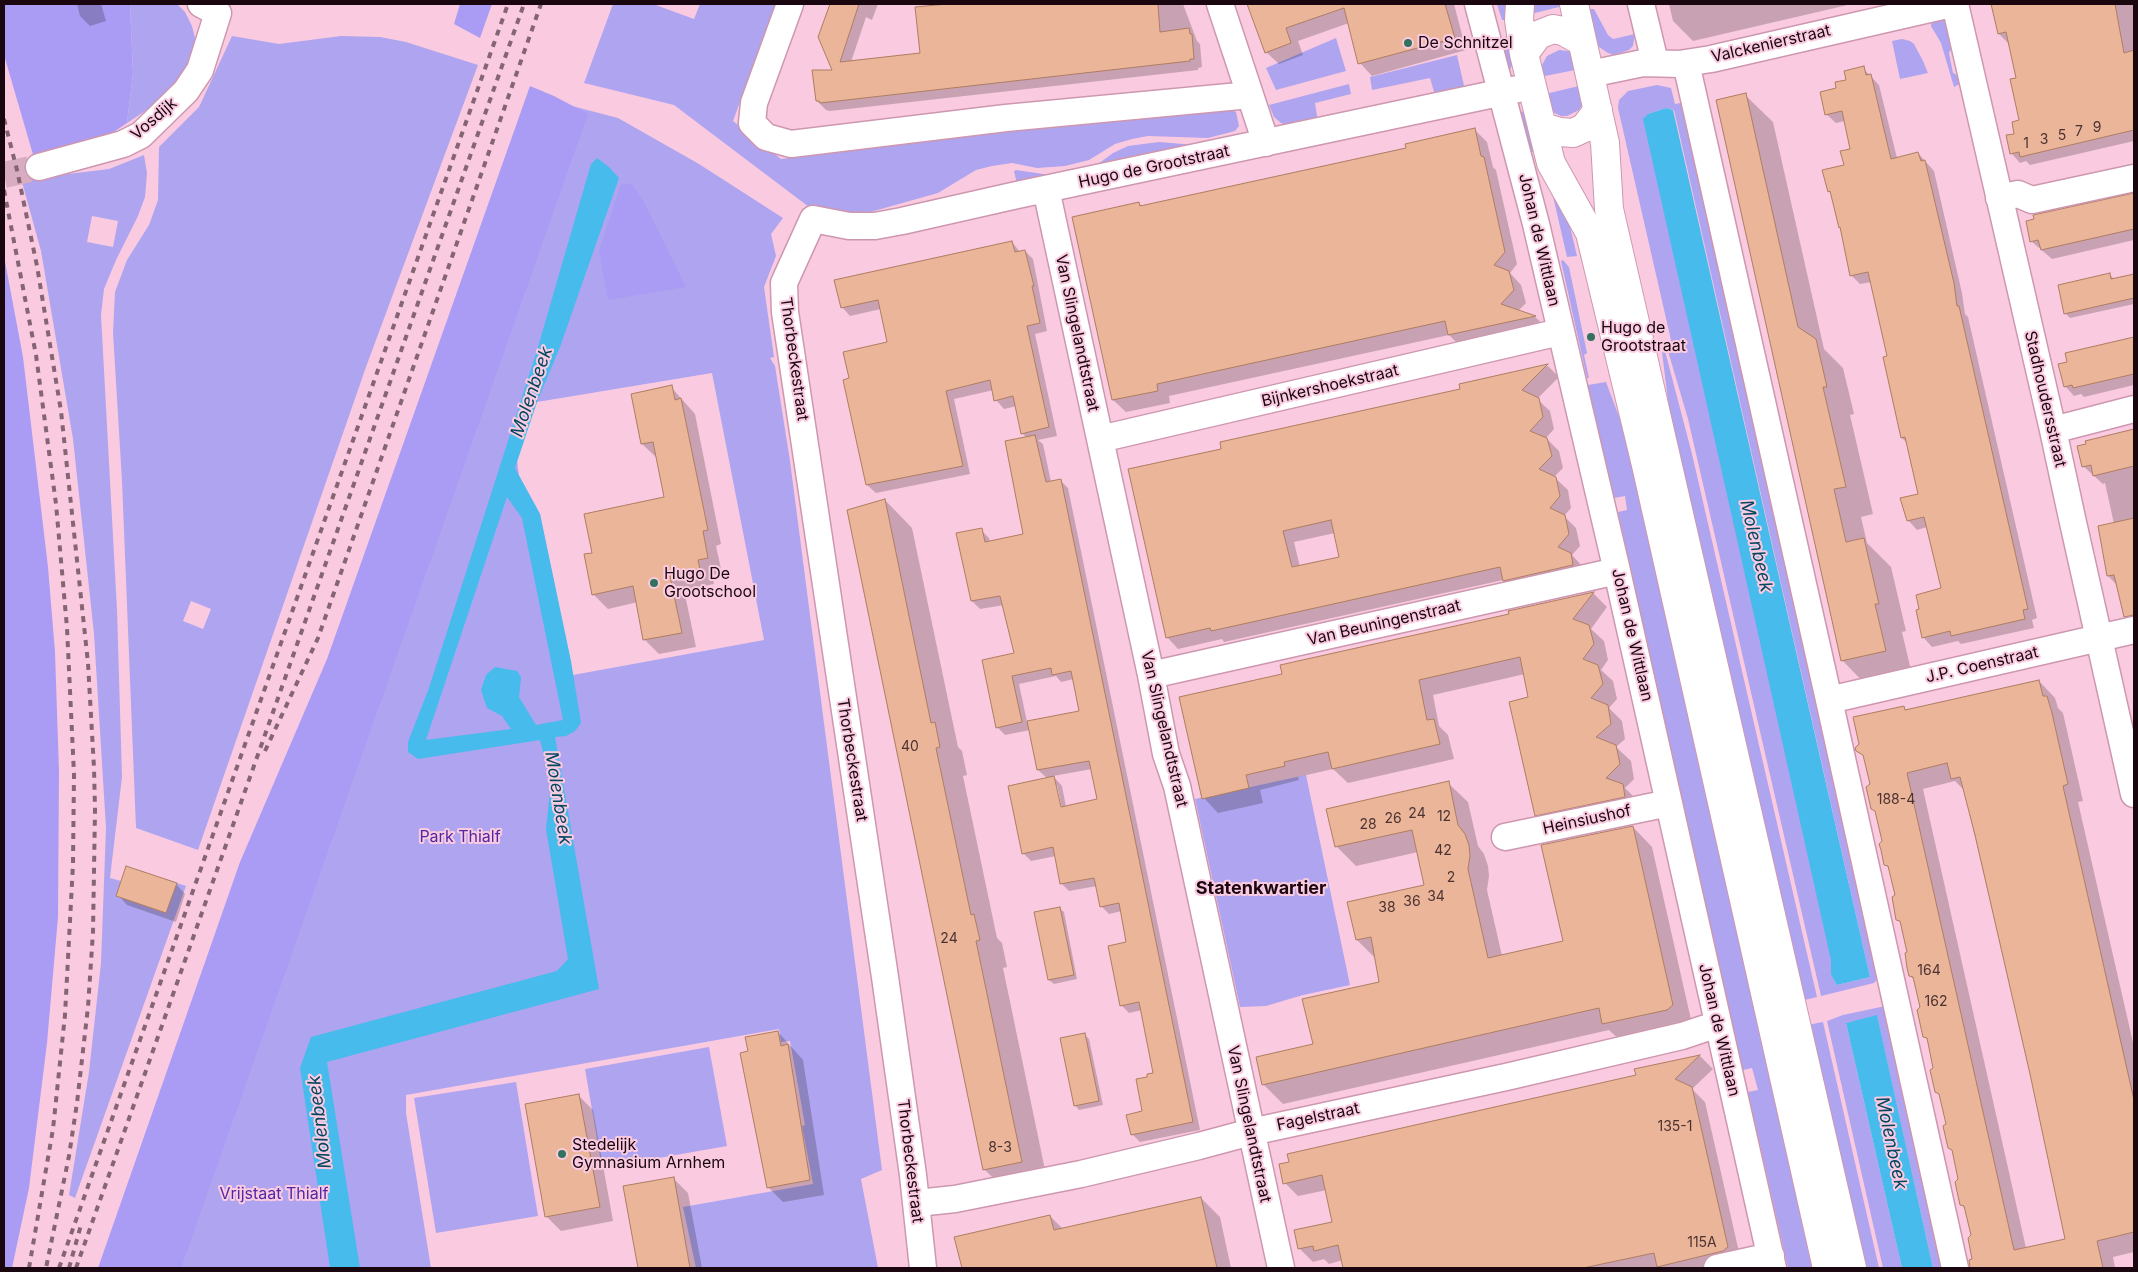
<!DOCTYPE html>
<style>
body{margin:0}
#map{position:relative;width:2138px;height:1272px;overflow:hidden;background:#facbe0;font-family:Inter,sans-serif}
canvas{display:block}
.frame{position:absolute;inset:0;border:5px solid #19060f;pointer-events:none}
</style>
<div id="map">
<canvas width="2138" height="1272"></canvas>
<div class="frame"></div>
</div>
<script>
const c = document.querySelector('canvas').getContext('2d');
c.lineJoin = 'round';
function fillPath(path, color) {
  c.fillStyle = color;
  c.fill(path, 'evenodd');
}
function toPath(rows) {
  const path = new Path2D();
  for (const r of rows) {
    path.moveTo(r[0], r[1]);
    for (let i = 2; i < r.length; i += 2) path.lineTo(r[i], r[i + 1]);
  }
  return path;
}
function stroke(path, color, width, dash) {
  c.strokeStyle = color;
  c.lineWidth = width;
  c.lineCap = dash ? 'butt' : 'round';
  c.setLineDash(dash || []);
  c.stroke(path);
}
function label(font, color, halo, rows, align = 'center') {
  c.font = font + ' Inter,sans-serif';
  c.lineWidth = 4;
  c.setLineDash([]);
  c.textBaseline = 'middle';
  c.strokeStyle = halo;
  c.fillStyle = color;
  for (const [text, x, y, turn = 0] of rows) {
    c.save();
    c.translate(x, y);
    c.rotate((+turn || 0) * Math.PI / 180);
    c.textAlign = isNaN(turn) ? turn : align;
    if (halo) c.strokeText(text, 0, 0);
    c.fillText(text, 0, 0);
    c.restore();
  }
}
fillPath(toPath([
 [130,4,177,4,185,12,192,26,196,42,189,62,168,96,127,123,133,73],
 [613,4,653,4,694,19,700,4,776,4,733,121,781,159,1072,123,1232,110,1236,112,1239,126,1235,131,1208,138,1148,136,1132,139,1115,144,1089,160,1065,166,1037,168,1012,163,992,166,976,170,938,193,849,218,809,207,674,105,584,83],
 [1497,4,1507,4,1506,20,1502,20],
 [1526,4,1562,4,1563,6,1527,15],
 [1589,9,1594,9,1608,35,1613,39,1635,34,1633,46,1629,50,1614,55,1608,53,1599,47,1594,41],
 [1940,18,1947,21,1954,44,1949,53,1953,73,1961,77,1963,82,1954,87,1941,43,1931,26,1932,21],
 [1510,30,1514,62,1508,73,1501,44],
 [232,36,279,44,341,36,380,37,406,42,478,65,366,367,198,850,136,828,122,481,113,333,115,292,127,260,149,225,158,200,159,147,199,107],
 [191,601,211,609,203,629,183,621],
 [1336,38,1346,71,1276,90,1266,68],
 [1902,39,1910,41,1914,44,1923,61,1928,73,1900,79,1892,41],
 [1559,50,1568,51,1572,53,1580,69,1540,77,1542,65,1547,56],
 [1457,55,1465,90,1435,95,1430,78,1372,90,1370,77],
 [1349,84,1351,94,1315,103,1318,122,1293,128,1281,123,1274,117,1269,105],
 [1583,85,1584,98,1582,105,1579,110,1567,116,1561,116,1549,110,1541,95],
 [1657,85,1671,88,1675,104,1686,102,1879,977,1874,983,1821,996,1688,419,1668,351,1673,349,1618,108,1619,100,1628,91],
 [1666,108,1674,110,1870,977,1837,985,1831,975,1832,960,1648,114],
 [530,95,618,118,699,164,783,218,771,234,776,256,764,287,774,357,770,358,775,366,790,461,882,1170,861,1179,878,1268,696,1268,683,1207,813,1184,802,1126,805,1125,790,1041,781,1042,779,1029,406,1095,406,1113,431,1268,106,1268,186,1063],
 [712,373,764,640,573,675,540,514,519,476,517,460,537,402],
 [1518,110,1525,113,1538,152,1525,152],
 [1159,142,1208,146,1017,184,1014,171,1016,170,1050,175,1094,167,1113,153,1128,146],
 [144,155,147,173,145,197,138,216,116,260,104,289,101,315,117,610,122,777,110,878,121,881,116,896,166,913,177,883,186,886,75,1198,69,1195,89,1072,101,963,106,828,94,634,73,439,41,251,19,171,39,167,42,180,68,174,109,169],
 [92,216,118,221,113,247,87,242],
 [1549,179,1566,210,1577,256,1567,257],
 [1563,260,1569,267,1587,353,1584,355,1589,378,1587,378,1561,261],
 [1665,351,1692,454,1817,997,1796,1002,1678,480,1662,352],
 [1606,382,1638,467,1819,1268,1788,1268,1748,1092,1758,1090,1752,1068,1743,1070,1618,512,1627,510,1625,496,1614,498,1588,385],
 [1306,775,1350,985,1303,995,1266,1006,1240,1007,1195,799],
 [1890,1005,1948,1268,1933,1268,1877,1016,1846,1023,1902,1268,1883,1268,1827,1021,1843,1015],
 [1823,1022,1879,1268,1857,1268,1802,1026],
 [709,1047,727,1146,602,1168,585,1069],
 [516,1082,538,1216,436,1233,414,1098]
]), '#afa4ef');
fillPath(toPath([
 [4,4,130,4,133,73,127,123,105,138,34,158,4,55],
 [460,4,492,4,480,38,454,24],
 [530,86,554,96,588,114,181,1268,98,1268,240,862,327,659],
 [621,184,632,184,644,202,686,287,608,300,599,251],
 [4,256,23,357,48,567,55,652,59,771,58,917,47,1043,29,1188,12,1268,4,1268]
]), '#aa9cf4');
fillPath(toPath([
 [1666,108,1673,110,1870,977,1837,985,1831,975,1831,960,1643,119,1648,114],
 [597,158,609,167,619,178,560,347,537,402,515,468,540,514,571,661,581,723,575,731,566,736,555,737,599,989,327,1062,360,1268,330,1268,300,1068,311,1037,557,971,568,959,546,829,551,783,540,740,418,759,408,752,408,742,429,688,538,347,591,164],
 [507,497,522,518,563,720,536,725,519,697,521,677,517,671,495,667,486,675,481,690,487,708,502,716,511,729,426,740],
 [1877,1015,1933,1268,1902,1268,1846,1023]
]), '#46bbec');
fillPath(toPath([
 [77,4,101,4,106,21,90,26,80,16],
 [831,4,878,4,872,20,866,17,851,62,921,54,939,4,1183,4,1197,41,1200,44,1202,67,1198,68,1198,70,830,111,826,110,817,101,834,71,820,37],
 [1249,4,1375,4,1381,27,1411,19,1407,4,1454,4,1466,50,1372,76,1360,63,1349,23,1298,41,1303,55,1279,64,1266,52],
 [1669,4,1852,4,1693,41,1673,21],
 [1992,4,2134,4,2134,141,2030,165,2026,161,2020,163,2012,154,2008,136,2016,134,2021,121,2018,79,2010,42,2008,43,1999,34],
 [1863,68,1879,85,1897,158,1918,153,1934,171,1962,293,1965,314,1968,317,2037,618,2032,620,2034,628,1961,644,1958,641,1932,647,1923,637,1942,589,1927,527,1917,530,1908,520,1920,495,1908,444,1902,438,1884,358,1888,357,1872,282,1860,284,1851,275,1842,229,1832,194,1829,191,1845,166,1852,150,1845,121,1836,123,1826,114,1838,89],
 [1745,95,1773,122,1824,349,1843,368,1854,414,1850,415,1873,514,1861,517,1867,543,1891,567,1906,631,1902,632,1913,679,1869,688,1842,660],
 [1474,129,1487,142,1493,167,1496,170,1517,264,1510,273,1521,285,1526,303,1518,311,1535,317,1547,328,1461,347,1449,335,1169,396,1170,403,1126,412,1113,400,1073,218,1139,203,1142,207,1408,149],
 [2134,195,2134,240,2052,259,2031,241,2035,216],
 [1012,242,1020,252,1025,251,1033,259,1047,331,1035,334,1057,436,1038,440,1043,444,1051,482,1060,480,1068,488,1200,1130,1140,1142,1132,1134,1143,1112,1149,1078,1155,1074,1142,1010,1129,1013,1121,1005,1128,943,1122,911,1109,914,1101,906,1097,886,1069,891,1061,883,1056,856,1031,861,1023,853,1048,779,1038,770,1030,730,1005,735,997,727,1015,654,1004,605,980,609,972,601,981,530,989,538,990,542,1024,535,1027,438,1022,433,1017,406,1004,409,996,400,994,390,954,399,970,474,876,493,867,485,850,379,888,343,881,309,850,316,842,307],
 [1056,676,1061,682,1074,679,1080,712,1027,722,1019,684],
 [1092,769,1099,800,1066,807,1062,786,1053,776],
 [1055,785,1057,785,1063,813,1061,813],
 [2110,275,2114,279,2134,275,2134,304,2070,318,2066,314],
 [2134,338,2134,385,2084,397,2081,394,2074,396,2065,386,2068,363,2066,354],
 [1548,366,1559,377,1537,399,1550,411,1554,429,1546,438,1559,451,1563,468,1554,477,1568,490,1571,508,1564,516,1576,528,1580,546,1572,555,1582,566,1516,592,1503,580,1224,642,1222,639,1178,649,1167,637,1223,450,1462,390,1461,385],
 [1335,533,1340,558,1300,567,1294,542],
 [671,387,695,414,721,544,716,546,722,573,712,575,714,584,684,590,696,647,659,654,645,640,638,602,608,609,593,594,593,554,666,498,657,458,642,444],
 [2134,430,2134,605,2129,606,2117,585,2108,576,2114,524,2105,483,2103,484,2083,466,2086,441],
 [885,500,912,528,958,747,962,751,967,775,963,776,997,938,1002,943,1007,967,1003,968,1049,1189,1012,1197,984,1169],
 [1593,593,1607,607,1591,629,1604,641,1608,660,1601,670,1613,681,1617,699,1609,708,1622,721,1625,739,1616,747,1631,761,1634,779,1625,788,1637,800,1551,830,1536,815,1530,698,1525,674,1433,695,1439,726,1448,735,1454,759,1348,783,1333,769,1298,777,1299,780,1260,790,1263,803,1218,813,1204,798,1284,675],
 [2039,681,2055,698,2058,708,2063,713,2083,801,2078,802,2134,1047,2134,1252,2113,1257,2115,1268,1979,1268,1966,1209,1961,1204,1960,1180,1954,1152,1949,1147,1947,1124,1941,1096,1936,1091,1935,1068,1929,1041,1924,1036,1921,1008,1915,980,1910,976,1908,952,1902,924,1898,919,1896,895,1890,869,1885,864,1884,841,1871,785,1904,708,1907,711],
 [1955,781,1964,790,2031,1074,2066,1240,2026,1248,1923,789],
 [1448,783,1468,802,1478,846,1484,854,1488,866,1489,876,1487,890,1502,956,1564,942,1633,827,1652,847,1692,1024,1623,1043,1609,1030,1283,1104,1263,1084,1314,1045,1380,983,1376,959,1357,940,1425,886,1418,852,1356,866,1336,846],
 [176,884,185,894,176,922,127,905,118,895],
 [1059,908,1064,912,1077,979,1054,984,1049,980],
 [778,1032,803,1060,824,1195,783,1202,768,1187,749,1052],
 [1084,1034,1089,1039,1103,1105,1079,1110,1075,1105],
 [1700,1056,1713,1069,1692,1089,1705,1102,1741,1261,1726,1268,1344,1268,1343,1260,1329,1264,1324,1259,1313,1262,1299,1248,1334,1223,1327,1190,1298,1196,1285,1183,1637,1076,1636,1070],
 [579,1096,593,1110,613,1221,561,1231,546,1216],
 [673,1178,688,1193,702,1268,639,1268,625,1187],
 [1201,1198,1220,1217,1231,1268,963,1268,956,1238,1050,1216,1063,1229]
]), '#0003');
const building = toPath([
 [830,4,859,4,840,62,920,53,915,7,947,4,1158,4,1160,32,1189,28,1190,34,1192,34,1194,59,1190,59,1190,61,820,103,819,101,816,101,812,70,832,70,818,37,830,4],
 [1247,4,1445,4,1455,38,1358,64,1344,8,1286,28,1291,43,1265,53,1247,4],
 [1991,4,2115,4,2124,53,2134,50,2134,130,2020,157,2019,152,2010,154,2006,135,2014,134,2012,122,2019,120,2010,79,2016,78,2006,32,1998,34,1991,4],
 [1864,66,1866,75,1871,74,1891,159,1918,152,1921,161,1925,160,1954,283,1957,306,1959,306,2028,609,2023,610,2025,619,1951,636,1950,631,1922,638,1916,610,1919,609,1916,595,1941,588,1924,517,1907,521,1900,498,1918,494,1905,437,1901,438,1883,357,1887,356,1868,272,1850,276,1840,227,1839,228,1830,191,1828,192,1822,170,1844,165,1840,151,1850,149,1842,111,1825,115,1820,92,1836,88,1835,82,1846,80,1844,71,1864,66],
 [1746,93,1798,327,1816,339,1827,387,1823,387,1846,487,1834,489,1846,542,1864,538,1879,604,1875,604,1886,651,1841,661,1716,100,1746,93],
 [1475,128,1481,156,1484,157,1505,252,1494,265,1509,271,1514,290,1501,304,1536,316,1448,335,1445,321,1157,384,1158,391,1112,400,1072,217,1139,202,1140,206,1406,148,1405,144,1475,128],
 [2134,193,2134,229,2041,250,2038,240,2030,242,2026,221,2034,219,2033,215,2134,193],
 [1012,241,1015,252,1025,250,1034,286,1032,286,1040,323,1027,326,1049,427,1021,434,1013,396,994,401,990,380,946,391,963,466,866,485,843,380,849,378,843,352,887,342,878,300,841,308,834,280,1012,241],
 [2110,273,2111,279,2134,274,2134,298,2064,314,2058,285,2110,273],
 [2134,337,2134,374,2073,388,2072,385,2064,387,2058,364,2067,362,2065,353,2134,337],
 [1548,364,1522,390,1539,398,1543,417,1530,431,1547,438,1552,456,1539,469,1556,477,1560,496,1550,508,1565,515,1569,534,1558,547,1571,553,1573,565,1503,581,1500,567,1234,626,1211,631,1210,628,1166,638,1128,469,1221,449,1220,442,1460,389,1459,384,1548,364],
 [1331,520,1339,557,1292,567,1283,531,1331,520],
 [672,385,675,400,681,398,708,530,703,531,708,558,698,560,700,569,670,576,682,633,643,640,633,586,592,595,584,554,592,553,584,514,664,497,653,442,641,444,631,394,672,385],
 [2134,429,2134,466,2093,476,2091,465,2082,467,2077,446,2086,444,2085,441,2134,429],
 [1035,435,1046,482,1061,479,1193,1122,1131,1135,1126,1115,1142,1111,1136,1079,1147,1077,1147,1074,1153,1073,1139,1002,1120,1006,1108,946,1126,942,1119,903,1100,907,1094,878,1060,884,1053,847,1022,854,1008,786,1054,776,1061,807,1097,799,1089,761,1037,770,1027,721,1079,711,1071,671,1052,675,1051,668,1012,676,1022,722,996,728,982,660,1014,653,1000,596,971,601,956,533,982,528,985,542,1023,534,1005,441,1035,435],
 [885,499,931,723,935,722,940,747,936,748,971,915,974,914,980,940,976,941,1022,1162,983,1170,847,510,885,499],
 [2134,518,2134,615,2124,617,2114,575,2107,576,2098,526,2134,518],
 [1594,592,1573,619,1589,625,1594,644,1583,659,1598,665,1603,684,1591,698,1608,705,1611,724,1596,737,1616,745,1620,764,1606,778,1623,784,1625,797,1535,816,1509,702,1528,697,1520,657,1419,680,1427,720,1434,719,1440,744,1332,769,1328,752,1284,762,1285,766,1246,775,1249,788,1202,799,1179,697,1282,674,1280,665,1509,614,1508,611,1594,592],
 [2039,680,2043,696,2047,696,2052,713,2068,784,2063,786,2134,1100,2134,1232,2097,1241,2103,1268,1970,1268,1969,1260,1972,1259,1968,1238,1971,1235,1964,1206,1960,1205,1955,1182,1958,1179,1952,1150,1948,1148,1943,1126,1946,1124,1939,1094,1935,1092,1930,1070,1933,1068,1927,1038,1923,1037,1917,1010,1920,1007,1913,977,1909,976,1907,968,1905,953,1907,952,1900,921,1896,920,1892,897,1895,895,1888,866,1884,865,1881,850,1879,844,1882,841,1875,811,1871,809,1869,800,1866,787,1870,784,1863,755,1856,751,1855,748,1859,744,1853,717,1904,706,1905,710,2039,680],
 [1947,763,1951,779,1960,777,1975,835,2030,1074,2065,1239,2014,1250,1907,773,1947,763],
 [1449,781,1458,825,1465,834,1469,845,1470,856,1468,869,1488,958,1563,941,1541,845,1633,826,1673,1005,1667,1010,1602,1024,1599,1008,1262,1085,1256,1057,1313,1044,1302,999,1379,982,1371,937,1356,940,1347,902,1424,885,1412,830,1335,847,1326,809,1449,781],
 [126,866,177,883,166,913,116,896,126,866],
 [1060,907,1074,975,1048,980,1034,912,1060,907],
 [778,1031,781,1046,788,1044,810,1180,767,1188,740,1053,748,1051,745,1037,778,1031],
 [1085,1033,1099,1101,1074,1106,1060,1038,1085,1033],
 [1700,1055,1675,1079,1692,1087,1728,1247,1723,1251,1657,1267,1654,1253,1583,1268,1343,1268,1338,1245,1314,1251,1313,1246,1298,1249,1294,1230,1332,1222,1322,1175,1283,1184,1279,1164,1289,1162,1287,1154,1636,1075,1634,1069,1700,1055],
 [579,1094,600,1207,545,1217,525,1104,579,1094],
 [674,1177,690,1268,638,1268,623,1186,674,1177],
 [1201,1197,1217,1268,962,1268,954,1237,1050,1215,1054,1230,1201,1197]
]);
fillPath(building, '#eab599');
stroke(building, '#ae7c61', 1);
stroke(toPath([
 [4,175,39,167]
]), '#d8adc1', 26, [26, 13]);
const minor = toPath([
 [790,4,754,103,752,123,766,137,791,144,1006,118,1250,95],
 [1220,4,1266,143],
 [1478,4,1536,224,1617,571,1773,1268],
 [1641,4,1655,62],
 [1955,4,2053,430,2072,518,2134,794],
 [1686,63,1829,700,1955,1268],
 [1590,74,1643,63,1679,64,1711,59,1951,4],
 [39,167,123,144,141,135,186,91,200,70,218,13,201,4],
 [1046,189,1151,675,1166,754,1177,786,1281,1268],
 [1999,198,2018,194,2032,200,2134,178],
 [2053,430,2134,409],
 [1100,439,1560,332],
 [1151,675,1617,571],
 [1829,700,2134,630],
 [1505,837,1669,803],
 [917,1203,955,1199,1081,1174,1199,1146,1251,1132,1506,1077,1682,1036,1718,1024],
 [923,1268,913,1175,885,977,785,312,784,283,813,219,849,226,875,226,902,221,1017,195,1532,86],
 [1717,1268,1771,1256]
]);
const secondary = toPath([
 [1520,4,1519,20,1524,54,1551,163,1590,233,1646,465,1827,1268],
 [1574,4,1605,143,1609,209,1852,1268],
 [1524,54,1538,35,1553,29,1563,31,1581,41],
 [1542,127,1560,132,1573,133,1584,128,1598,110]
]);
stroke(minor, '#ce97b0', 29);
stroke(secondary, '#ce97b0', 30);
stroke(minor, '#fff', 26);
stroke(secondary, '#fff', 28);
stroke(toPath([
 [4,119,17,170,37,266,61,411,88,663,94,768,95,810,93,932,88,1007,77,1103,69,1156,46,1268],
 [4,190,36,355,56,504,67,628,74,774,73,864,65,1015,53,1129,29,1268],
 [265,751,318,638,541,4],
 [59,1268,508,4],
 [69,1268,81,1225],
 [76,1268,524,4]
]), '#856473', 4, [6, 6]);
for (const [x, y, r, color] of [
 [1408,43,5,"#34725e"],
 [1591,337,5,"#34725e"],
 [654,583,5,"#34725e"],
 [562,1154,5,"#34725e"]
]) {
  const dot = new Path2D();
  dot.arc(x, y, r, 0, 2 * Math.PI);
  c.fillStyle = color;
  c.fill(dot);
  stroke(dot, '#facbe0', 2);
}
label('14px', '#4d3232', null, [
 ["9",2097,128],
 ["7",2079,132],
 ["5",2062,136],
 ["3",2044,140],
 ["1",2026,144],
 ["40",910,747],
 ["188-4",1896,800],
 ["24",1417,814],
 ["12",1444,817],
 ["26",1393,819],
 ["28",1368,825],
 ["42",1443,851],
 ["2",1451,878],
 ["34",1436,897],
 ["36",1412,902],
 ["38",1387,908],
 ["24",949,939],
 ["164",1929,971],
 ["162",1936,1002],
 ["135-1",1675,1127],
 ["8-3",1000,1148],
 ["115A",1702,1243]
]);
label('16px', '#19060f', '#facbe0', [
 ["De Schnitzel",1418,43],
 ["Hugo de",1601,328],
 ["Grootstraat",1601,346],
 ["Hugo De",664,574],
 ["Grootschool",664,592],
 ["Stedelijk",572,1145],
 ["Gymnasium Arnhem",572,1163]
], 'left');
label('16px', '#19060f', '#facbe0', [
 ["Valckenierstraat",1771,44,-13],
 ["Vosdijk",154,119,-41],
 ["Hugo de Grootstraat",1154,167,-12],
 ["Johan de Wittlaan",1539,240,77],
 ["Van Slingelandtstraat",1077,333,78],
 ["Thorbeckestraat",794,359,82],
 ["Bijnkershoekstraat",1330,386,-13],
 ["Stadhoudersstraat",2045,399,77],
 ["Van Beuningenstraat",1384,623,-13],
 ["Johan de Wittlaan",1632,635,77],
 ["J.P. Coenstraat",1982,665,-13],
 ["Van Slingelandtstraat",1164,729,77],
 ["Thorbeckestraat",852,760,81],
 ["Heinsiushof",1587,820,-12],
 ["Johan de Wittlaan",1719,1030,77],
 ["Fagelstraat",1318,1117,-12],
 ["Van Slingelandtstraat",1249,1124,78],
 ["Thorbeckestraat",910,1161,83]
]);
label('16px', '#5028a6', '#facbe0', [
 ["Park Thialf",460,837],
 ["Vrijstaat Thialf",274,1194]
]);
label('italic 18px', '#004760', '#facbe0', [
 ["Molenbeek",532,392,-71],
 ["Molenbeek",1756,546,77],
 ["Molenbeek",558,798,81],
 ["Molenbeek",320,1122,-97],
 ["Molenbeek",1891,1143,78]
]);
label('bold 18px', '#19060f', '#facbe0', [
 ["Statenkwartier",1261,889]
]);
</script>
